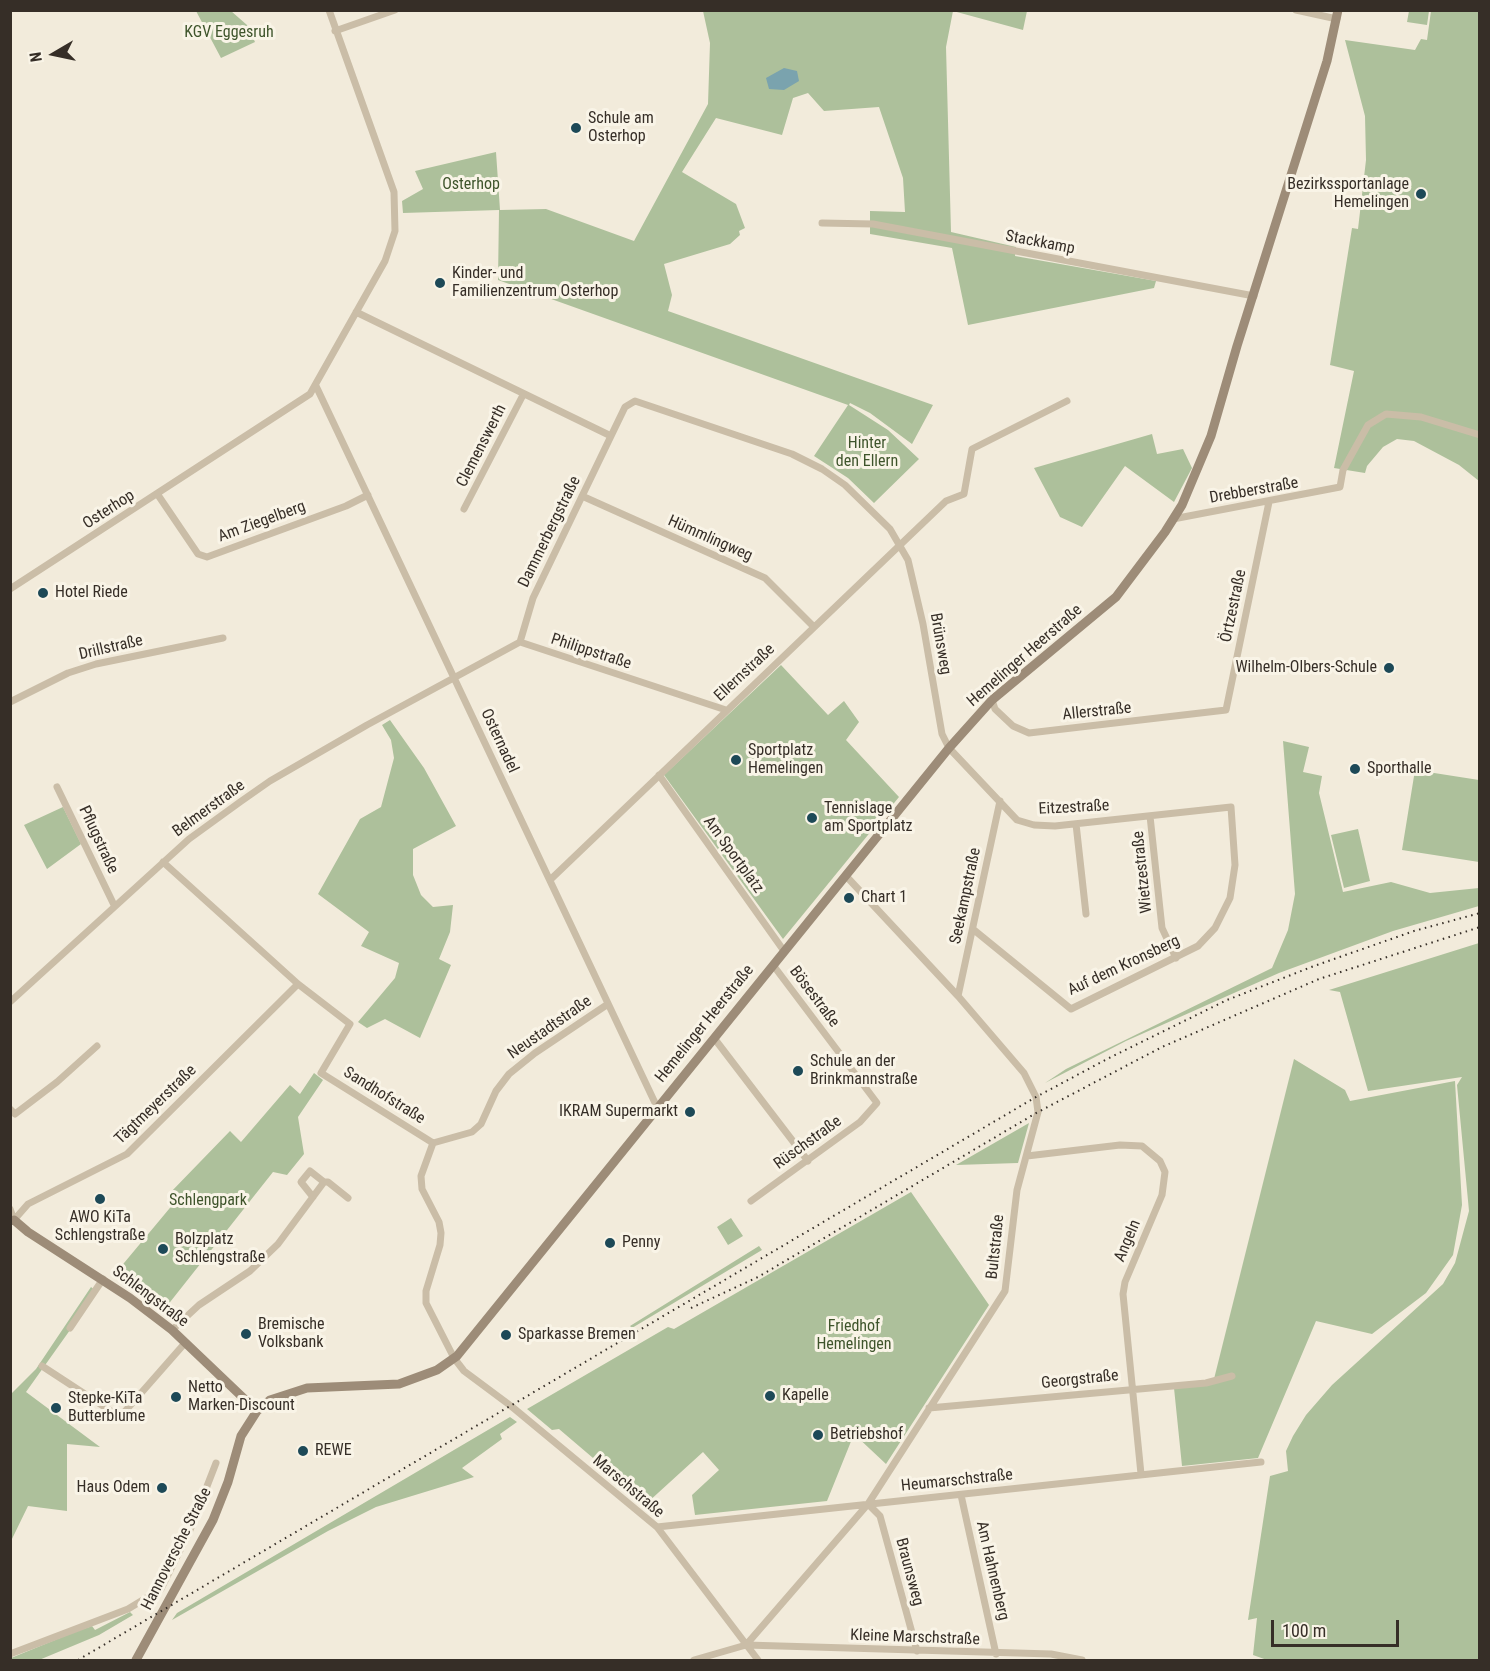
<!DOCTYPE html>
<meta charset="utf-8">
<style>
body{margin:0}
#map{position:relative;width:1490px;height:1671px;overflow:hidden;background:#f2ebdb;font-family:"Roboto Condensed",sans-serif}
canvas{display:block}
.frame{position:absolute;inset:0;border:12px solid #362e27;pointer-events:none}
.north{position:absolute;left:24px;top:24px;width:60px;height:60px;-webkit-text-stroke:4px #f9f4e7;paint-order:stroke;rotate:261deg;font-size:16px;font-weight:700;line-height:24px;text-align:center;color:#362e27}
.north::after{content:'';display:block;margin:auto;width:21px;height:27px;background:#362e27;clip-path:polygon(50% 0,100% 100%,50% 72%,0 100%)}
.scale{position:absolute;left:1271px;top:1620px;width:128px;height:27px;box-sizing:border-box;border:3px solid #362e27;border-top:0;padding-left:8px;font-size:18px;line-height:21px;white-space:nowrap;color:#362e27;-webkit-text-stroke:4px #f9f4e7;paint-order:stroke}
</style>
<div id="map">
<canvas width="1490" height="1671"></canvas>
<div class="frame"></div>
<div class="north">N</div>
<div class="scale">100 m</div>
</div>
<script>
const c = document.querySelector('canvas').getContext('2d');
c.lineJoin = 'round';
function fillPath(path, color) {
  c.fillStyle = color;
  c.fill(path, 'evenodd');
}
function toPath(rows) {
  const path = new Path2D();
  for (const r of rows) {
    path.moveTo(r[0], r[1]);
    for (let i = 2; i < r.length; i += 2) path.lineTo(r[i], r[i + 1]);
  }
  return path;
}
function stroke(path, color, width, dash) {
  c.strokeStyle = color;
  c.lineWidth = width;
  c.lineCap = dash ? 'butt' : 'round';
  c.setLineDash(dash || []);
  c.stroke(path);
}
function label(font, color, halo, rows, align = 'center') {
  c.font = font + ' "Roboto Condensed",sans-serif';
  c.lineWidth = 6;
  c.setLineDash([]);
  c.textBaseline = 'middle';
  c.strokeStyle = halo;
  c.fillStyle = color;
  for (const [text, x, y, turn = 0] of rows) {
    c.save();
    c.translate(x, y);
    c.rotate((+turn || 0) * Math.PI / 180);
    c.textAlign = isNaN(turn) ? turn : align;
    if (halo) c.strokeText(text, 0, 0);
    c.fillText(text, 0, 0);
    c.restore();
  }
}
fillPath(toPath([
 [196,11,231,11,247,25,255,42,221,58],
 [703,11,1027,11,1023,30,953,11,946,47,951,232,1016,247,1015,256,1156,281,1154,288,968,325,952,248,870,234,870,211,905,212,903,178,879,107,824,111,808,93,793,98,782,135,716,118,682,172,736,204,745,228,739,231,740,235,730,244,664,264,672,295,668,311,933,405,912,444,870,413,850,403,849,405,888,430,919,459,874,503,848,478,814,456,848,405,498,280,499,210,403,213,402,201,423,189,415,171,496,152,500,210,546,209,634,241,708,104,710,43],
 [1409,11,1429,11,1427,25,1407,22],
 [1431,11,1479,12,1479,481,1459,465,1414,441,1397,439,1383,447,1367,466,1365,473,1334,468,1354,371,1330,365,1352,228,1358,229,1366,160,1365,116,1345,40,1415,50,1421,39,1427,40],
 [1152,434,1157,454,1183,449,1192,468,1174,502,1125,466,1082,527,1060,517,1034,468],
 [781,665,828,715,844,701,859,722,846,740,899,797,783,939,664,775],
 [390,720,424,768,456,826,413,849,413,875,421,895,433,907,453,905,450,932,439,959,451,965,420,1038,385,1019,367,1028,358,1022,395,978,399,963,361,946,369,932,318,894,360,819,381,807,394,758,391,740,382,725],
 [1283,741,1309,747,1303,772,1322,776,1319,793,1343,892,1391,882,1430,893,1479,888,1479,906,1393,931,1279,973,1126,1041,1045,1083,1066,1069,1272,968,1288,930,1295,894],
 [1415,770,1479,780,1479,862,1402,850],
 [63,807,81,844,47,869,24,825],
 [1358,829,1370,881,1344,888,1331,835],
 [1479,943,1479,1660,1267,1660,1253,1655,1257,1618,1248,1620,1270,1476,1288,1471,1286,1451,1293,1436,1306,1415,1332,1385,1443,1284,1455,1263,1469,1211,1457,1085,1462,1077,1368,1091,1340,992,1329,990],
 [1294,1059,1345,1090,1350,1101,1455,1081,1462,1205,1453,1255,1426,1293,1372,1334,1316,1321,1258,1458,1182,1466,1174,1388,1213,1383],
 [314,1073,323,1080,298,1117,304,1154,287,1175,273,1172,163,1311,114,1275,174,1203,169,1194,230,1131,241,1142,290,1085,300,1094],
 [1029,1123,1018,1163,956,1165],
 [911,1192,989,1305,886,1464,854,1434,827,1501,695,1515,692,1495,719,1470,703,1452,647,1503,631,1490,633,1487,622,1479,620,1481,559,1429,552,1430,527,1409,668,1327,674,1329],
 [731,1218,743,1236,728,1245,717,1227],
 [759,1246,762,1250,632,1328,630,1326],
 [91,1287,97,1292,26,1392,100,1447,67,1444,67,1511,28,1506,11,1541,11,1394,36,1369],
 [510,1417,517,1422,500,1434,502,1439,462,1468,474,1477,376,1507,328,1531,172,1620,177,1613],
 [130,1612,133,1615,99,1635,39,1660,11,1660,11,1658,72,1633,92,1626,95,1630]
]), '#adc09b');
fillPath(toPath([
 [784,68,797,71,799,81,784,90,769,89,766,78]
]), '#7aa3ae');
stroke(toPath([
 [1296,10,1337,19],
 [335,31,395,10],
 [822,223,873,224,1254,296],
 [356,312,611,436,625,407,635,401,792,454,822,469,845,485,890,529,908,560,923,624,942,734,949,748,1017,820,1034,825,1055,826,1231,807,1235,865,1230,898,1215,928,1198,946,1071,1009,974,930],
 [316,386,657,1107],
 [158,495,198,554,207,557,346,506,368,495],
 [582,496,765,578,814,627],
 [464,509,523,395],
 [1173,519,1340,487,1343,470,1368,425,1386,414,1421,417,1480,435],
 [10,589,310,394,385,261,395,231,394,192,329,10],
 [520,642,533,598,611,436],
 [992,700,995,709,1013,726,1029,733,1226,710,1269,502],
 [10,702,68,673,96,664,223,638],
 [659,775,784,951],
 [57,787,114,905],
 [1150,816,1162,928,1176,958],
 [1076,824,1086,914],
 [163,862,298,984,350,1024,321,1073,433,1143],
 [550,880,946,501,964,494,972,449,1067,401],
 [958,996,1000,801],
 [10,1002,189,839,240,802,270,781,367,725,520,642,726,710],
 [714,1038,808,1161],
 [10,1109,15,1114,57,1082,97,1046],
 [433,1143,421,1176,422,1189,439,1222,441,1233,440,1245,426,1291,426,1303,454,1358,464,1371,511,1406,657,1527,758,1660],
 [433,1143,472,1132,481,1124,496,1091,509,1074,535,1053,608,1004],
 [1027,1156,1120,1145,1142,1146,1160,1161,1165,1172,1162,1195,1125,1282,1123,1294,1141,1474],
 [324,1182,328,1182,348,1198],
 [751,1201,860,1122,877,1103,773,965],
 [10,1209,14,1220,28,1204,127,1154,298,984],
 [70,1328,103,1279],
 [172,1330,199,1305,250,1271,278,1244,324,1182,310,1171,301,1182,313,1197],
 [42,1366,120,1417,185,1343],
 [929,1408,1206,1383,1232,1376],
 [961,1495,996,1654],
 [868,1504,880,1516,917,1651],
 [657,1527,1261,1462],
 [746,1645,868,1504,1005,1291,1017,1190,1038,1112,1036,1097,1024,1073,958,996,846,876],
 [10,1654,128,1609,161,1589,190,1530,216,1463],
 [694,1660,746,1645,1051,1654,1082,1660]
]), '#cabda7', 7);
stroke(toPath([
 [10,1221,14,1220,28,1232,130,1298,172,1330,257,1411],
 [136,1660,213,1520,228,1482,241,1436,257,1411,270,1400,307,1388,399,1384,437,1370,457,1356,949,748,992,700,1116,597,1165,532,1182,505,1211,436,1237,346,1327,61,1338,10]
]), '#9d8c78', 9);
stroke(toPath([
 [691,1308,758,1277,1038,1112,1162,1047,1319,979,1480,927],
 [78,1660,1036,1097,1109,1058,1227,1000,1314,966,1414,931,1480,913]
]), '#362e27', 2, [1.5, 4.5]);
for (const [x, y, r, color] of [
 [576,128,6,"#1d4957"],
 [1421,194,6,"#1d4957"],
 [440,283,6,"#1d4957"],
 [43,593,6,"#1d4957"],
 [1389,668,6,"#1d4957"],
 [736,760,6,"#1d4957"],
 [1355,769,6,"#1d4957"],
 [812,818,6,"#1d4957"],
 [849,898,6,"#1d4957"],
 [798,1071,6,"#1d4957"],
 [690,1112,6,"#1d4957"],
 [100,1199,6,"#1d4957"],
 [610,1243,6,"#1d4957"],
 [163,1249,6,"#1d4957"],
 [246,1334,6,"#1d4957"],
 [506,1335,6,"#1d4957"],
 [770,1396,6,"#1d4957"],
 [176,1397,6,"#1d4957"],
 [56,1408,6,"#1d4957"],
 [818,1435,6,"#1d4957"],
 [303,1451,6,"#1d4957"],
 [162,1488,6,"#1d4957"]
]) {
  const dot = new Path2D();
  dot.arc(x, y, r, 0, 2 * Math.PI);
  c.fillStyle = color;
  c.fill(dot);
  stroke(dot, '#f9f4e7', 2);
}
label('16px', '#3e542b', '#f9f4e7', [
 ["KGV Eggesruh",229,33],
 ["Osterhop",471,185],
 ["Hinter",867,444],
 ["den Ellern",867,462],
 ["Schlengpark",208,1201],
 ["Friedhof",854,1327],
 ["Hemelingen",854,1345]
]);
label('16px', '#362e27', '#f9f4e7', [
 ["Schule am",588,119],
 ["Osterhop",588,137],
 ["Bezirkssportanlage",1409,185,"right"],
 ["Hemelingen",1409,203,"right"],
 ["Kinder- und",452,274],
 ["Familienzentrum Osterhop",452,292],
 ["Hotel Riede",55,593],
 ["Wilhelm-Olbers-Schule",1377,668,"right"],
 ["Sportplatz",748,751],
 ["Hemelingen",748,769],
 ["Sporthalle",1367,769],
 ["Tennislage",824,809],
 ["am Sportplatz",824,827],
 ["Chart 1",861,898],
 ["Schule an der",810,1062],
 ["Brinkmannstraße",810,1080],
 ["IKRAM Supermarkt",678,1112,"right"],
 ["AWO KiTa",100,1218,"center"],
 ["Schlengstraße",100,1236,"center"],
 ["Bolzplatz",175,1240],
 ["Schlengstraße",175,1258],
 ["Penny",622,1243],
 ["Bremische",258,1325],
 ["Volksbank",258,1343],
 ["Sparkasse Bremen",518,1335],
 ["Netto",188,1388],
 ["Marken-Discount",188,1406],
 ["Kapelle",782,1396],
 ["Stepke-KiTa",68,1399],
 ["Butterblume",68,1417],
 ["Betriebshof",830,1435],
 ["REWE",315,1451],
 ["Haus Odem",150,1488,"right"]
], 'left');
label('16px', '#362e27', '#f9f4e7', [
 ["Stackkamp",1040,243,11],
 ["Clemenswerth",482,446,-63],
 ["Drebberstraße",1254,491,-10],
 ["Osterhop",109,510,-33],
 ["Am Ziegelberg",262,522,-20],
 ["Dammerbergstraße",550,532,-64],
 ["Hümmlingweg",710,539,24],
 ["Örtzestraße",1234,606,-78],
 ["Brünsweg",940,644,80],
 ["Drillstraße",111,648,-13],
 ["Philippstraße",591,652,18],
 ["Hemelinger Heerstraße",1025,656,-41],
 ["Ellernstraße",745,673,-43],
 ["Allerstraße",1097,712,-6],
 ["Osternadel",499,741,65],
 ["Eitzestraße",1074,808,-3],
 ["Belmerstraße",209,809,-36],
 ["Pflugstraße",98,840,65],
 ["Am Sportplatz",733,855,54],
 ["Wietzestraße",1143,872,-96],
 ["Seekampstraße",966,896,-78],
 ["Auf dem Kronsberg",1124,966,-25],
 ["Bösestraße",814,997,53],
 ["Hemelinger Heerstraße",705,1024,-51],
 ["Neustadtstraße",550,1028,-35],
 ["Sandhofstraße",384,1096,32],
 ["Tägtmeyerstraße",156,1105,-44],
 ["Rüschstraße",808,1143,-36],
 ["Angeln",1128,1241,-67],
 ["Bultstraße",996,1247,-84],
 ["Schlengstraße",150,1297,37],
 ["Georgstraße",1080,1380,-6],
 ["Heumarschstraße",957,1481,-6],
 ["Marschstraße",628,1487,40],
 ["Hannoversche Straße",177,1549,-63],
 ["Am Hahnenberg",992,1571,77],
 ["Braunsweg",909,1572,75],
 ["Kleine Marschstraße",915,1638,2]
]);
</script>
